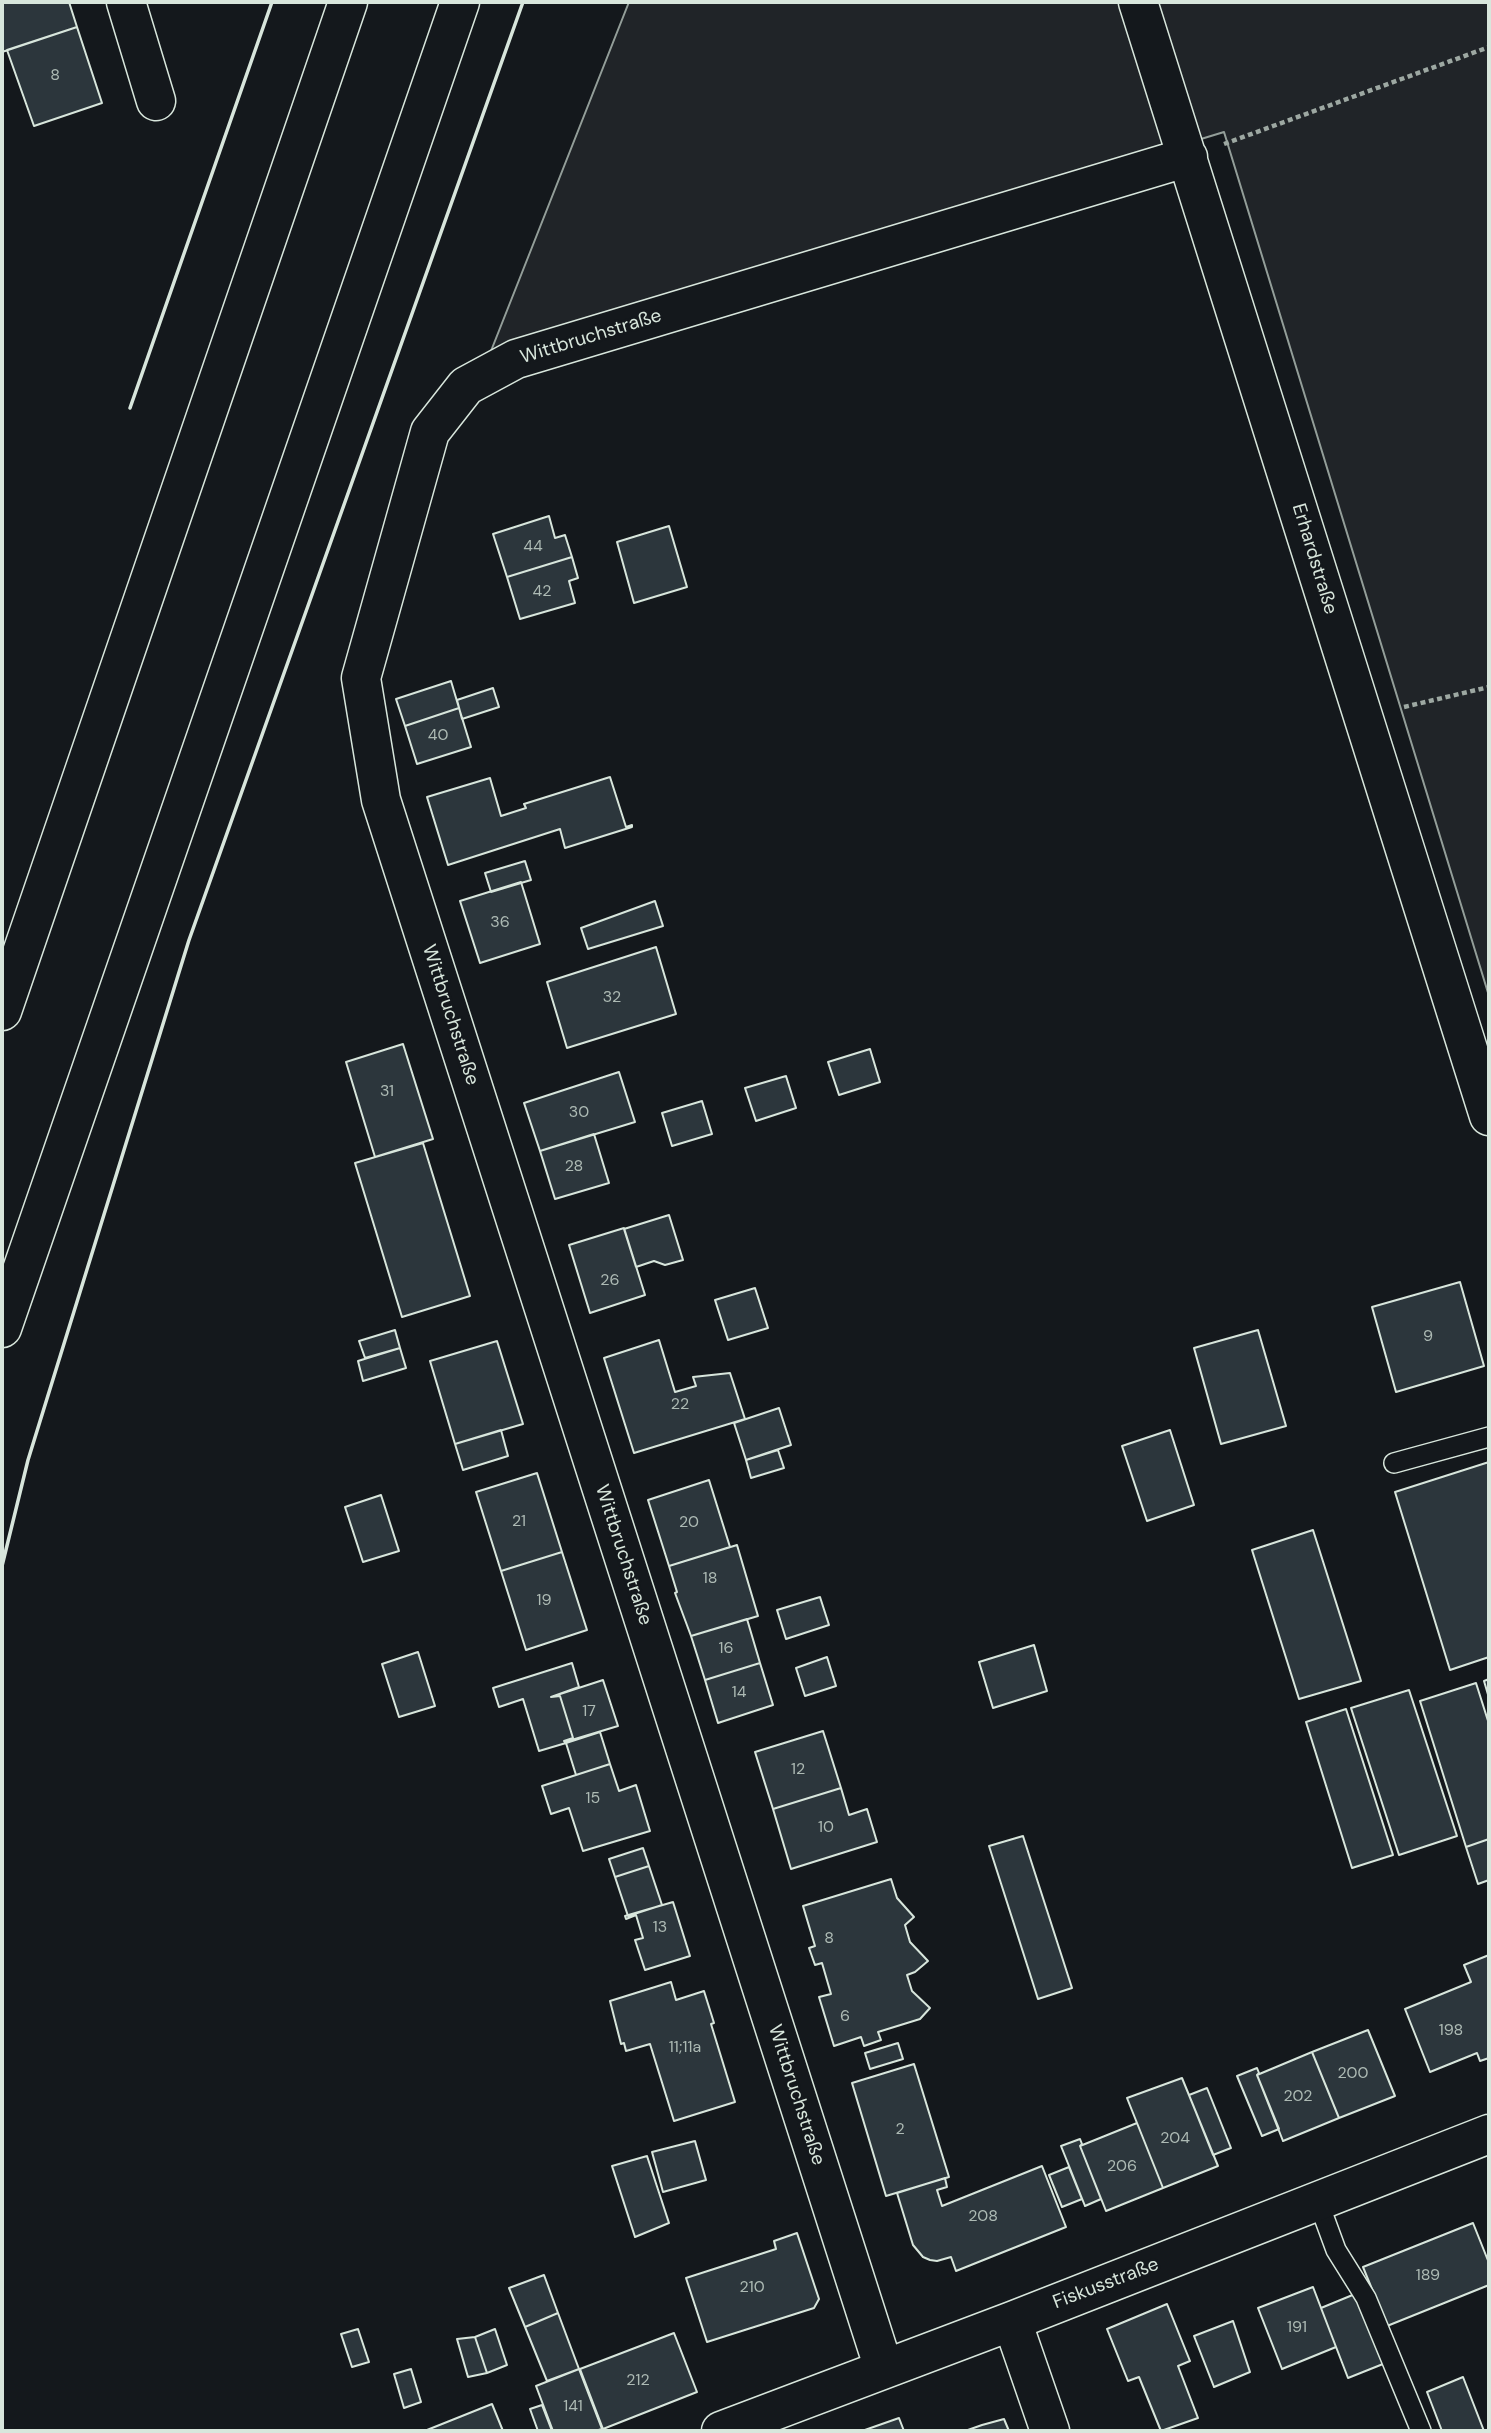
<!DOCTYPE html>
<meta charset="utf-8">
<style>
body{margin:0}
#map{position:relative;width:1491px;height:2433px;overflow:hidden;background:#14181c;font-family:"DM Sans",sans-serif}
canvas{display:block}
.frame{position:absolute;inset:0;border:4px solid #d8e6dc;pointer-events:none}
</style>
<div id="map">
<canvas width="1491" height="2433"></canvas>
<div class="frame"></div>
</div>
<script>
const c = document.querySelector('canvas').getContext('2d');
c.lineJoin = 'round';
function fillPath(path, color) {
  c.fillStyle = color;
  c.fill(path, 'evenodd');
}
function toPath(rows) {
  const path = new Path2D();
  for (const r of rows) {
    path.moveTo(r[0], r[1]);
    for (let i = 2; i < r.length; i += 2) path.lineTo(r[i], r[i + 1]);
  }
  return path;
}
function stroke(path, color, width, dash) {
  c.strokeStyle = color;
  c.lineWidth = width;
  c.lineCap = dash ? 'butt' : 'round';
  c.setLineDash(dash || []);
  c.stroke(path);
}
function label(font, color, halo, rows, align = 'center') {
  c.font = font + ' "DM Sans",sans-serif';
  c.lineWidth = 5;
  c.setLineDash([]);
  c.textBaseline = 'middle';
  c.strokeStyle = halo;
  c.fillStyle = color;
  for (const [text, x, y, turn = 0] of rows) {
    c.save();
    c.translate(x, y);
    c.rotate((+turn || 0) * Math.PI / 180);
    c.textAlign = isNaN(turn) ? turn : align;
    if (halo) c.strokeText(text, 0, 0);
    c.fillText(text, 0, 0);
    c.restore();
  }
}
const green = toPath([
 [629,2,1489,2,1489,996,1224,132,489,356,629,2]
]);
fillPath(green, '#202428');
stroke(green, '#939e99', 2);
const building = toPath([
 [2,2,69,2,77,27,2,52,2,2],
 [77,27,102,103,34,126,7,50,77,27],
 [549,516,555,538,565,535,572,557,507,577,493,534,549,516],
 [669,526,687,587,634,603,617,542,669,526],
 [572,557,578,578,569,581,575,603,520,619,507,577,572,557],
 [451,681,459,708,405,726,396,699,451,681],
 [493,688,499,707,462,719,457,700,493,688],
 [459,708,471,747,417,764,405,726,459,708],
 [610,777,626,827,632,825,632,827,565,848,560,829,448,865,427,797,490,778,501,816,526,808,524,804,610,777],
 [525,861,531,880,491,892,485,873,525,861],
 [521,882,540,944,480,963,460,901,521,882],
 [655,901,663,926,588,949,581,928,655,901],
 [656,947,676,1014,567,1048,547,982,656,947],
 [403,1044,433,1139,375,1157,346,1062,403,1044],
 [870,1049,880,1082,839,1095,828,1062,870,1049],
 [619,1072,635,1122,540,1151,524,1103,619,1072],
 [786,1076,796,1108,756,1121,745,1088,786,1076],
 [702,1101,712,1134,672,1146,662,1113,702,1101],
 [594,1134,609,1183,555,1199,540,1151,594,1134],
 [423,1143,470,1296,402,1317,355,1163,423,1143],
 [669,1215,683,1260,665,1265,654,1261,636,1267,624,1229,669,1215],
 [624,1228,645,1295,590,1313,569,1245,624,1228],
 [1460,1282,1484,1366,1396,1392,1372,1307,1460,1282],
 [755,1288,768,1328,728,1340,715,1300,755,1288],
 [395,1330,400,1348,365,1358,359,1341,395,1330],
 [1258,1330,1286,1426,1221,1444,1194,1348,1258,1330],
 [659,1340,675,1392,696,1386,693,1377,730,1373,745,1419,634,1453,604,1358,659,1340],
 [497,1341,523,1424,455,1444,430,1361,497,1341],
 [400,1348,406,1368,363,1381,358,1361,400,1348],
 [779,1408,791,1445,746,1460,734,1423,779,1408],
 [501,1430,508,1456,463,1470,455,1444,501,1430],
 [1170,1430,1194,1505,1147,1521,1122,1446,1170,1430],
 [778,1450,784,1468,751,1478,746,1460,778,1450],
 [1489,1462,1489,1657,1450,1670,1395,1492,1489,1462],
 [537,1473,562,1552,501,1571,476,1492,537,1473],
 [709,1480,730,1547,669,1566,648,1500,709,1480],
 [381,1495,399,1551,363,1562,345,1507,381,1495],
 [1313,1530,1361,1681,1299,1699,1252,1550,1313,1530],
 [737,1545,758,1616,691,1636,675,1593,677,1592,669,1566,737,1545],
 [562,1552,587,1630,526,1650,501,1571,562,1552],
 [820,1597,829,1625,786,1639,777,1610,820,1597],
 [747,1619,760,1663,705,1680,691,1636,747,1619],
 [1034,1645,1047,1691,993,1708,979,1662,1034,1645],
 [418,1652,435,1706,399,1717,382,1664,418,1652],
 [827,1657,836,1686,805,1696,796,1668,827,1657],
 [572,1663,579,1687,551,1697,560,1696,573,1738,564,1741,566,1743,539,1751,523,1699,499,1707,493,1688,572,1663],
 [760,1663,773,1705,718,1723,705,1680,760,1663],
 [1489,1679,1489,1698,1484,1681,1489,1679],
 [603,1680,618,1726,565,1742,573,1738,560,1696,551,1697,603,1680],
 [1476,1683,1489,1724,1489,1839,1466,1847,1420,1701,1476,1683],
 [1409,1690,1457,1836,1399,1855,1351,1708,1409,1690],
 [1346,1709,1393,1855,1352,1868,1306,1722,1346,1709],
 [823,1731,841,1788,773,1809,755,1752,823,1731],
 [600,1732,610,1764,576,1775,566,1743,600,1732],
 [610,1764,619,1791,636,1785,650,1831,583,1851,569,1808,551,1814,542,1786,610,1764],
 [841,1788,849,1815,867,1809,877,1842,791,1869,773,1809,841,1788],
 [1023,1836,1072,1988,1038,1999,989,1846,1023,1836],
 [1489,1839,1489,1880,1478,1884,1466,1847,1489,1839],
 [643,1848,649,1866,615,1877,609,1859,643,1848],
 [649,1866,662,1905,628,1916,615,1877,649,1866],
 [891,1879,897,1898,914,1917,905,1925,910,1942,928,1961,915,1972,907,1975,912,1991,930,2008,920,2019,878,2032,881,2040,864,2046,861,2037,834,2046,819,1997,831,1994,822,1963,815,1965,809,1948,815,1946,803,1906,891,1879],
 [673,1902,690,1956,645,1970,635,1940,643,1938,636,1915,626,1919,625,1916,673,1902],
 [1489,1955,1489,2058,1480,2061,1477,2053,1430,2072,1405,2009,1471,1982,1464,1965,1489,1955],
 [671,1982,676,2000,704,1991,714,2023,711,2024,735,2102,674,2121,650,2044,626,2051,624,2043,621,2044,610,2001,671,1982],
 [1368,2030,1395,2096,1339,2118,1312,2052,1368,2030],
 [898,2043,903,2059,870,2069,865,2053,898,2043],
 [1312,2052,1339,2118,1283,2141,1257,2075,1312,2052],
 [914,2064,949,2177,886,2196,852,2083,914,2064],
 [1257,2068,1259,2073,1257,2075,1279,2129,1262,2136,1237,2076,1257,2068],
 [1182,2078,1218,2166,1163,2188,1127,2098,1182,2078],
 [1207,2088,1231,2148,1213,2155,1189,2095,1207,2088],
 [1137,2123,1163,2188,1106,2211,1080,2146,1137,2123],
 [1080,2139,1082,2144,1080,2146,1101,2199,1085,2206,1061,2146,1080,2139],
 [695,2141,706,2180,663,2192,652,2152,695,2141],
 [647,2156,669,2223,635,2237,612,2166,647,2156],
 [1042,2166,1066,2227,956,2271,951,2257,937,2261,930,2260,923,2257,913,2245,897,2193,945,2178,947,2187,937,2190,942,2206,1042,2166],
 [1069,2167,1082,2199,1062,2207,1049,2175,1069,2167],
 [1473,2223,1489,2263,1489,2285,1387,2326,1363,2267,1473,2223],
 [797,2233,819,2299,814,2308,707,2342,686,2278,776,2249,774,2241,797,2233],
 [544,2275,558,2313,525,2327,509,2288,544,2275],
 [1313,2287,1336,2347,1282,2369,1258,2308,1313,2287],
 [1355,2294,1383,2364,1348,2378,1321,2308,1355,2294],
 [1167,2304,1190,2361,1178,2366,1198,2418,1161,2431,1139,2377,1128,2381,1107,2329,1167,2304],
 [558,2313,579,2369,547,2381,525,2327,558,2313],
 [1233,2321,1250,2372,1214,2387,1194,2336,1233,2321],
 [358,2329,369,2362,352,2367,341,2334,358,2329],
 [495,2329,507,2365,487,2373,475,2337,495,2329],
 [674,2333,697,2392,603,2429,580,2369,674,2333],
 [475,2337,487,2373,468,2377,457,2339,475,2337],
 [411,2369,421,2402,404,2408,394,2374,411,2369],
 [579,2369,602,2429,595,2431,553,2431,536,2386,579,2369],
 [1463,2377,1484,2431,1442,2431,1427,2392,1463,2377],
 [492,2404,503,2431,428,2431,427,2430,492,2404],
 [542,2405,552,2431,538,2431,530,2409,542,2405],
 [899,2418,904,2431,862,2431,899,2418],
 [1004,2419,1009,2431,965,2431,982,2425,1004,2419]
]);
fillPath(building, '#2c363c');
stroke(building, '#d8e6dc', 2);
const lane = toPath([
 [1394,1463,1489,1437],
 [1318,2201,1336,2250,1366,2298,1421,2431]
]);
const street = toPath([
 [126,2,156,101],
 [1138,2,1489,1116],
 [1012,2321,1050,2431],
 [884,2369,381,800,361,678,430,432,466,386,516,359,1188,157],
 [721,2431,1012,2321,1489,2134]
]);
const highway = toPath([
 [2,1011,348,2],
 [2,1328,460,2]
]);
stroke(lane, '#d8e6dc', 22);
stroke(street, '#d8e6dc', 41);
stroke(highway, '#d8e6dc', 41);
stroke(toPath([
 [1224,144,1489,47],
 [1404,707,1489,687]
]), '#9da8a2', 4.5, [5, 3.5]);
stroke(lane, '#14181c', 19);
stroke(street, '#14181c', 38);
stroke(highway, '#14181c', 38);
stroke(toPath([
 [130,408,272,2],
 [2,1566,28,1460,189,940,523,2]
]), '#d8e6dc', 3.5);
label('16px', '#adbab4', null, [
 ["8",55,76],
 ["44",533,547],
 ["42",542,592],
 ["40",438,736],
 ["36",500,923],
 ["32",612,998],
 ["31",387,1092],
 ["30",579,1113],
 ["28",574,1167],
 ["26",610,1281],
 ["9",1428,1337],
 ["22",680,1405],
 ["21",519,1522],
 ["20",689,1523],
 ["18",710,1579],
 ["19",544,1601],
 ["16",726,1649],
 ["14",739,1693],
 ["17",589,1712],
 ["12",798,1770],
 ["15",593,1799],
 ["10",826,1828],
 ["13",660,1928],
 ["8",829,1939],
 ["6",845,2017],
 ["198",1451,2031],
 ["11;11a",685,2048],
 ["200",1353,2074],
 ["202",1298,2097],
 ["2",900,2130],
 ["204",1175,2139],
 ["206",1122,2167],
 ["208",983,2217],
 ["189",1428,2276],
 ["210",752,2288],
 ["191",1297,2328],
 ["212",638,2381],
 ["141",573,2407]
]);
label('19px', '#d8e6dc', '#14181c', [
 ["Wittbruchstraße",591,337,-17],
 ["Erhardstraße",1314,559,73],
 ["Wittbruchstraße",450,1015,72],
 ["Wittbruchstraße",623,1555,72],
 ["Wittbruchstraße",796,2095,72],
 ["Fiskusstraße",1106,2284,-21]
]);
</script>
